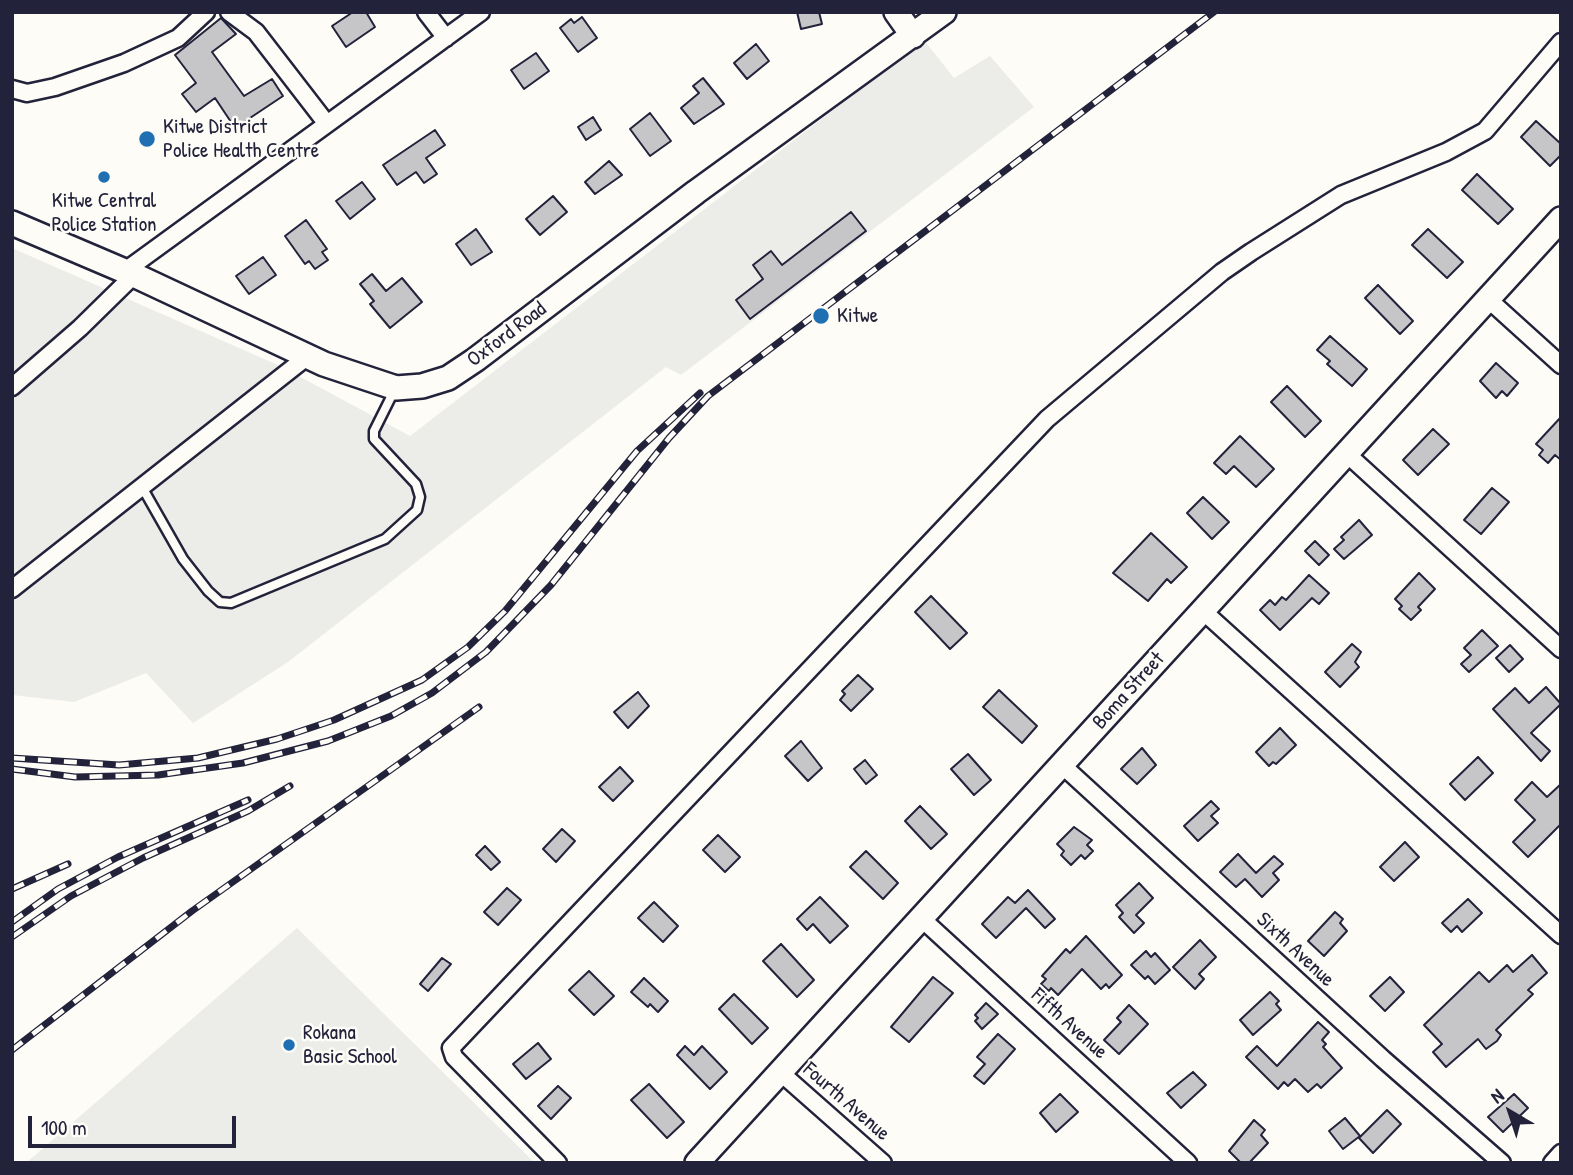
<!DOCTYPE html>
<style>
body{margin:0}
#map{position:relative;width:1573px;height:1175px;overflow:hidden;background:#fdfcf7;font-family:"Patrick Hand",sans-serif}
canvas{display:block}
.frame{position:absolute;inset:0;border:14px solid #22223b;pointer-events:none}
.north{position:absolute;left:1475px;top:1077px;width:70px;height:70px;-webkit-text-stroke:5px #fdfcf7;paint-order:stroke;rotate:321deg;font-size:19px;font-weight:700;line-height:28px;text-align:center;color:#22223b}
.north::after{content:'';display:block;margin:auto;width:24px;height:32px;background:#22223b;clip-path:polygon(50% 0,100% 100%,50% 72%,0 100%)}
.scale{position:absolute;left:28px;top:1116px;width:208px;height:32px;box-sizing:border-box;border:4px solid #22223b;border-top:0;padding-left:9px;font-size:21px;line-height:24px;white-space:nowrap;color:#22223b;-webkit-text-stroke:5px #fdfcf7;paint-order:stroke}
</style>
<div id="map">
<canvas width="1573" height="1175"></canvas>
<div class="frame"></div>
<div class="north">N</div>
<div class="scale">100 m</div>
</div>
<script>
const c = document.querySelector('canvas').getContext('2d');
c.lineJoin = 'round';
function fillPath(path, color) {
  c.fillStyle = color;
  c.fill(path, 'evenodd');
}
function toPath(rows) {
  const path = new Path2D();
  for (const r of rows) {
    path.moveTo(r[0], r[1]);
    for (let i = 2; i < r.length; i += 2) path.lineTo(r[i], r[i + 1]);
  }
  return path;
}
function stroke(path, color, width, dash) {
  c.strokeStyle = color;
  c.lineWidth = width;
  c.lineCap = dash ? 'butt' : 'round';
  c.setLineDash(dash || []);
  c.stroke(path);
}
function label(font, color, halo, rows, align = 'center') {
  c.font = font + ' "Patrick Hand",sans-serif';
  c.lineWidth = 5;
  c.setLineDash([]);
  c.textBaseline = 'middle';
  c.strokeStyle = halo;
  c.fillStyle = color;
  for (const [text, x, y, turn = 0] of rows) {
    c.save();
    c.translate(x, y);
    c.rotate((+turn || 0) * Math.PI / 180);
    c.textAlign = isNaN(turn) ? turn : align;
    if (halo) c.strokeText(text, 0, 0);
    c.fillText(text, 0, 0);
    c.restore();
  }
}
fillPath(toPath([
 [924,40,954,78,990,56,1034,107,681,375,666,367,288,662,193,723,146,673,74,702,12,695,12,248,280,366,410,436],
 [297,928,535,1163,26,1163]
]), '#ecece9');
const building = toPath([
 [353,12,366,12,375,27,346,47,332,26,353,12],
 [797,12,819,12,822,24,801,29,797,12],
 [582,17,597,38,578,52,560,28,571,19,574,23,582,17],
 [221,18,236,34,212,52,244,96,272,79,283,96,235,128,215,98,196,112,182,94,196,83,175,55,221,18],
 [756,44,769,61,747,79,734,63,756,44],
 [536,53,549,71,524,89,511,70,536,53],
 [703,78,724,104,694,124,681,108,699,93,693,86,703,78],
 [650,113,671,141,650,156,630,129,650,113],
 [593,117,601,130,586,140,578,127,593,117],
 [1536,121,1561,144,1561,155,1550,166,1521,137,1536,121],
 [435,130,445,145,426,158,437,174,424,183,416,172,397,185,383,165,435,130],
 [609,161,622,175,595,194,585,182,609,161],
 [1477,174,1513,209,1498,224,1462,190,1477,174],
 [362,182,375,199,350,219,336,201,362,182],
 [553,196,567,212,540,235,526,219,553,196],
 [851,212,866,231,750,319,736,300,763,279,753,265,771,251,782,265,851,212],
 [306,220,327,249,322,252,328,260,315,269,309,261,305,264,285,236,306,220],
 [476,229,492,252,471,265,456,244,476,229],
 [1428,229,1463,262,1447,278,1412,245,1428,229],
 [263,257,276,275,249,294,236,276,263,257],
 [372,274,386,291,402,278,422,302,390,328,370,304,374,301,360,284,372,274],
 [1378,285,1413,321,1400,334,1365,298,1378,285],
 [1330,336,1367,369,1352,386,1327,364,1330,361,1317,350,1330,336],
 [1496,363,1518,383,1507,396,1502,391,1496,398,1480,381,1496,363],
 [1287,386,1321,421,1305,437,1271,402,1287,386],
 [1561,417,1561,460,1555,455,1548,463,1539,455,1543,450,1536,444,1561,417],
 [1433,429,1449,444,1418,475,1403,460,1433,429],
 [1240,436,1274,469,1256,487,1234,466,1226,474,1214,463,1240,436],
 [1492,488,1509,502,1481,534,1464,520,1492,488],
 [1203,497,1229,522,1212,539,1187,513,1203,497],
 [1359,520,1372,535,1344,559,1334,549,1344,540,1341,537,1359,520],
 [1151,533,1187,567,1171,583,1167,579,1148,601,1113,573,1151,533],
 [1315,541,1329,555,1319,565,1305,551,1315,541],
 [1419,573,1435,589,1418,607,1421,610,1411,620,1399,609,1402,606,1395,599,1419,573],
 [1309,575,1329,593,1319,604,1312,598,1280,630,1260,610,1270,600,1275,605,1282,597,1286,600,1309,575],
 [931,596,967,633,950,649,915,612,931,596],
 [1482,630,1498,646,1469,672,1461,664,1471,655,1464,648,1482,630],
 [1352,644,1361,652,1355,662,1359,667,1340,687,1325,672,1352,644],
 [1510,645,1523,659,1509,672,1496,658,1510,645],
 [858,675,873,689,851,711,840,700,845,694,842,691,858,675],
 [1546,687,1561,704,1531,733,1550,751,1541,761,1493,709,1515,688,1529,703,1546,687],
 [999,690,1037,726,1022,743,983,707,999,690],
 [638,692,649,706,628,728,614,712,638,692],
 [1280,728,1296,745,1276,764,1273,762,1269,766,1256,752,1280,728],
 [801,741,822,768,808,781,785,756,801,741],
 [1142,748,1156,765,1137,784,1121,769,1142,748],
 [968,754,991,780,974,795,951,769,968,754],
 [1478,757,1493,773,1465,800,1450,784,1478,757],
 [865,760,877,775,866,784,854,769,865,760],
 [620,767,633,781,613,801,599,787,620,767],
 [1532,782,1547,797,1561,784,1561,824,1528,857,1513,842,1535,820,1515,800,1532,782],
 [1211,801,1219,809,1211,816,1218,823,1198,841,1184,826,1211,801],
 [920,806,947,834,931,849,905,821,920,806],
 [1074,827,1092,840,1087,845,1093,851,1085,859,1081,855,1071,865,1061,855,1064,851,1057,844,1074,827],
 [562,829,575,841,556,862,543,849,562,829],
 [718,835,740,857,725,872,703,850,718,835],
 [1405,842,1419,857,1394,881,1380,867,1405,842],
 [485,846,500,862,491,870,476,855,485,846],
 [866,851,898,883,883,899,850,867,866,851],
 [1238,854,1256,873,1274,856,1283,864,1273,873,1279,880,1262,897,1245,879,1236,887,1220,872,1238,854],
 [1139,883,1153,898,1136,915,1144,923,1134,933,1119,917,1123,913,1116,905,1139,883],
 [507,888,521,900,498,925,484,912,507,888],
 [1028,890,1055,919,1045,928,1026,908,996,938,982,924,1008,897,1015,903,1028,890],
 [820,897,848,926,830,943,813,924,807,930,797,919,820,897],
 [1468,899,1482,913,1462,932,1457,926,1451,932,1442,923,1468,899],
 [654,902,678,926,663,942,638,918,654,902],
 [1335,912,1343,919,1340,923,1347,931,1324,956,1308,941,1335,912],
 [1086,936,1122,975,1109,988,1106,984,1101,989,1082,969,1058,995,1051,988,1049,991,1041,984,1046,979,1042,976,1066,949,1070,953,1086,936],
 [1200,940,1216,957,1199,974,1204,979,1195,989,1173,967,1200,940],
 [781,944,814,980,797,997,763,961,781,944],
 [1146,951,1151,957,1155,953,1170,970,1155,984,1148,976,1145,979,1131,965,1146,951],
 [1532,955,1547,973,1528,990,1533,994,1496,1030,1501,1035,1497,1041,1486,1049,1478,1039,1446,1067,1433,1052,1442,1044,1424,1025,1479,972,1489,982,1507,965,1513,972,1532,955],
 [442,958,451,964,428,991,420,984,442,958],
 [589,971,614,996,594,1015,569,990,589,971],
 [933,977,953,993,909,1042,891,1027,933,977],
 [1390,977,1404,992,1385,1011,1370,996,1390,977],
 [644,978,668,1001,658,1012,650,1004,648,1007,631,992,644,978],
 [1270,992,1279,1001,1276,1004,1281,1010,1253,1035,1240,1020,1270,992],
 [734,994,768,1028,752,1044,719,1009,734,994],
 [986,1003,998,1014,982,1029,975,1021,978,1018,975,1015,986,1003],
 [1129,1005,1148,1024,1119,1054,1104,1040,1121,1022,1117,1018,1129,1005],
 [1318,1022,1329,1032,1322,1040,1326,1044,1323,1047,1342,1068,1321,1088,1317,1084,1308,1092,1295,1079,1288,1086,1284,1082,1278,1089,1246,1057,1257,1046,1277,1066,1318,1022],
 [998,1034,1015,1049,984,1084,974,1076,985,1064,977,1057,998,1034],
 [538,1043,551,1059,526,1079,513,1064,538,1043],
 [685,1046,694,1055,702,1046,727,1072,710,1089,677,1055,685,1046],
 [1193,1072,1206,1085,1181,1108,1167,1093,1193,1072],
 [649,1084,684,1122,667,1138,631,1100,649,1084],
 [558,1086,571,1098,551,1119,538,1106,558,1086],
 [1060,1094,1078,1112,1056,1132,1040,1113,1060,1094],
 [1514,1094,1528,1108,1503,1132,1488,1117,1514,1094],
 [1387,1110,1401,1124,1373,1153,1359,1138,1387,1110],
 [1345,1118,1360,1136,1343,1149,1329,1131,1345,1118],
 [1254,1120,1265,1130,1261,1135,1268,1143,1249,1163,1241,1163,1229,1151,1254,1120]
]);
fillPath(building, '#c6c6c8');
stroke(building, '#22223b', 2);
const lane = toPath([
 [142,487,183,559,208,591,220,602,231,603,385,539,417,510,420,497,416,484,374,439,374,431,395,389]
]);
const street = toPath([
 [229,12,256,32,327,124],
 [426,12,446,38],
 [12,89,27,93,55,87,124,63,178,38,206,12],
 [125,271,481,12],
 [1488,299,1561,365],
 [12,387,80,328,134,275],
 [1347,454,1561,649],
 [12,589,308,356],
 [1203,611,1561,935],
 [1062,765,1383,1059,1502,1163],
 [921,918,1188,1163],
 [781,1073,883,1163],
 [558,1163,454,1057,451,1048,1047,419,1222,272,1251,252,1341,195,1446,152,1485,131,1561,42],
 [1552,1163,1561,1153]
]);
const secondary = toPath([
 [896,12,913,36],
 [12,223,134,275,324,364,396,388,422,386,448,378,475,360,696,192,944,12],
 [697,1163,1561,219]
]);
stroke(lane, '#22223b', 13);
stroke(street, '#22223b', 21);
stroke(secondary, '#22223b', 28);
stroke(lane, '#fdfcf7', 8);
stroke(street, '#fdfcf7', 16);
stroke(secondary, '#fdfcf7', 23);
const rail = toPath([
 [12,758,119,765,198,758,277,739,334,720,422,680,468,647,505,611,637,451,700,393],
 [12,769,75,777,158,775,243,763,328,741,391,716,432,693,486,652,551,585,669,438,708,396,1214,12],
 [12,889,68,864],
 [12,922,58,889,118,857,248,800],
 [12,937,71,896,143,858,248,811,290,786],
 [12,1050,192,911,479,707]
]);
stroke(rail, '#22223b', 7);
stroke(rail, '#fdfcf7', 4.5, [13]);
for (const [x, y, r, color] of [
 [147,139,9,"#1f6fb2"],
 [104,177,7,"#1f6fb2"],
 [821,316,9,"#1f6fb2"],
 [289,1045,7,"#1f6fb2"]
]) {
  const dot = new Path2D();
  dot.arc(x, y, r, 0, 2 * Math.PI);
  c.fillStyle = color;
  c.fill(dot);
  stroke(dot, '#fdfcf7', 2.5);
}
label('21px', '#22223b', '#fdfcf7', [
 ["Kitwe District",163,127],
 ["Police Health Centre",163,151],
 ["Kitwe Central",104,201,"center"],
 ["Police Station",104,225,"center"],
 ["Kitwe",837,316],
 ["Rokana",303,1033],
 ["Basic School",303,1057]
], 'left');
label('21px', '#22223b', '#fdfcf7', [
 ["Oxford Road",507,335,-37],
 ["Boma Street",1129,691,-48],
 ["Sixth Avenue",1295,950,43],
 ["Fifth Avenue",1069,1024,42],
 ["Fourth Avenue",846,1102,41]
]);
</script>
